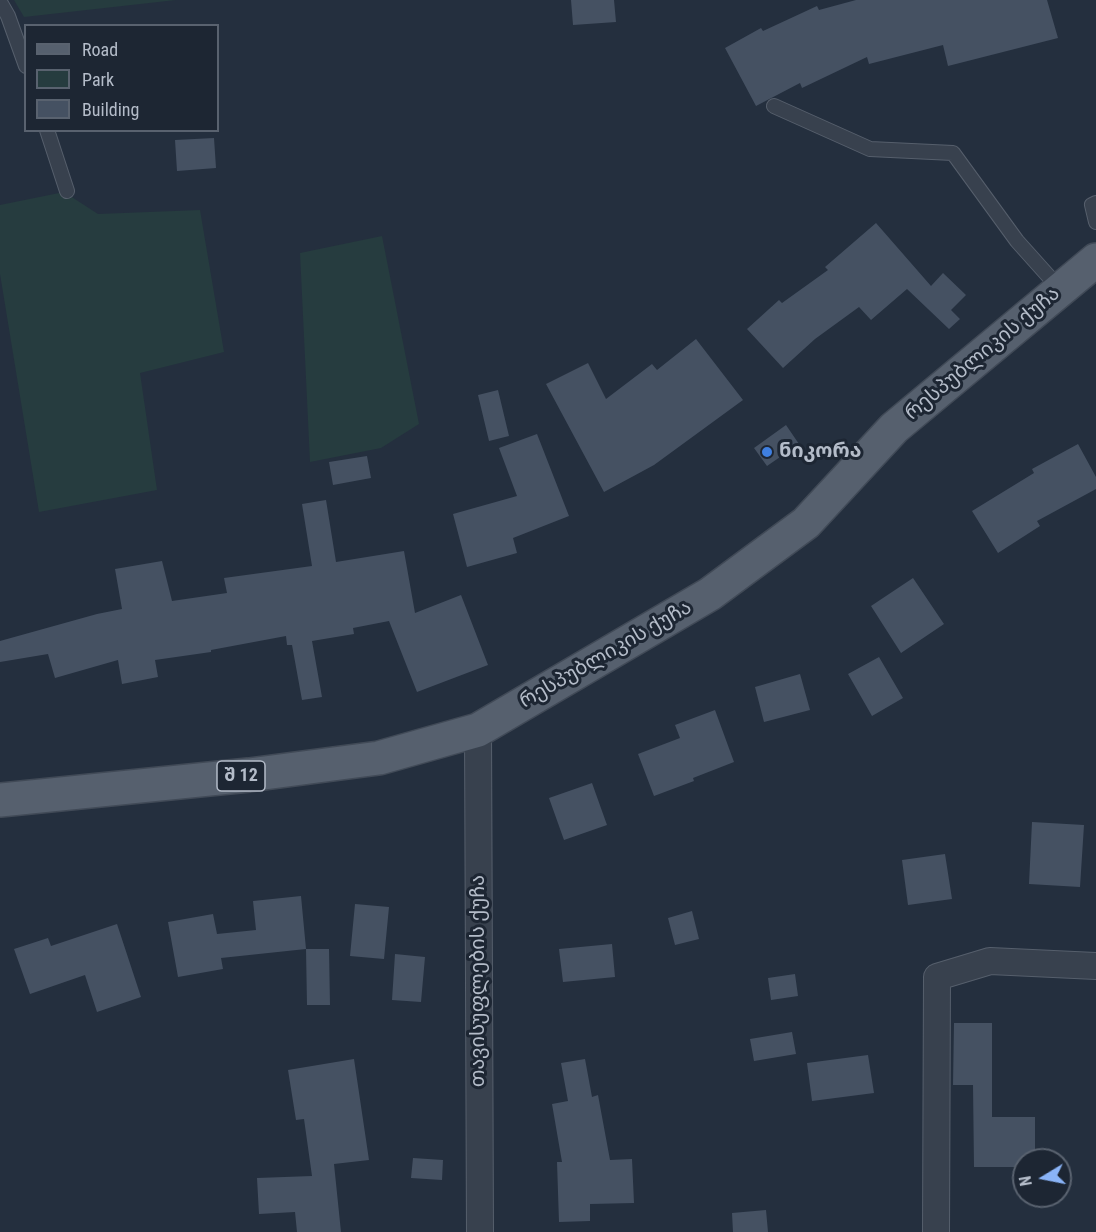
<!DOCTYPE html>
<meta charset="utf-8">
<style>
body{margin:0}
#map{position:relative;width:1096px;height:1232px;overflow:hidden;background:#242f3e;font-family:"Roboto Condensed",sans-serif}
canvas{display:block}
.legend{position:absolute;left:24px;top:24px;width:195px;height:108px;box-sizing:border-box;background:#1d2633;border:2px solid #59626f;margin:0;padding:8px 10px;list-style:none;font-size:18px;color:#b4bcc9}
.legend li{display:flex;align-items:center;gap:12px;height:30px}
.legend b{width:30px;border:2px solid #59626f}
.north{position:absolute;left:1012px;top:1148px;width:60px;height:60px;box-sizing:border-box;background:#1d2633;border:2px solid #59626f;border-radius:50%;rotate:260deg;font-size:16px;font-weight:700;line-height:24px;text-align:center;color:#b4bcc9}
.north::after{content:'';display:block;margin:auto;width:21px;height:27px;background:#8ab4f8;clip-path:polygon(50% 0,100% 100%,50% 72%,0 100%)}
</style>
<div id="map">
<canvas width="1096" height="1232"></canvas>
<ul class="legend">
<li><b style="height:8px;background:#56606e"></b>Road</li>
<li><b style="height:16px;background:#263c3f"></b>Park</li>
<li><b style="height:16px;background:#455162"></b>Building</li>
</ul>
<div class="north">N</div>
</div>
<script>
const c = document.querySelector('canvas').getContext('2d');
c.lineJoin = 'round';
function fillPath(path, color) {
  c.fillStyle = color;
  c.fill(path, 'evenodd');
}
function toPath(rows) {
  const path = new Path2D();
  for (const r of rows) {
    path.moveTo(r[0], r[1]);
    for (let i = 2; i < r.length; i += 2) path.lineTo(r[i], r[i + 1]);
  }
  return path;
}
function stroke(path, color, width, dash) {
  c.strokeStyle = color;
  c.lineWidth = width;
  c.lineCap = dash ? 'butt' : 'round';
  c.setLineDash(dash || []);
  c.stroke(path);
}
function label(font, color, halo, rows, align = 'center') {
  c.font = font + ' "Roboto Condensed","Noto Sans Georgian",sans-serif';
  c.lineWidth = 6;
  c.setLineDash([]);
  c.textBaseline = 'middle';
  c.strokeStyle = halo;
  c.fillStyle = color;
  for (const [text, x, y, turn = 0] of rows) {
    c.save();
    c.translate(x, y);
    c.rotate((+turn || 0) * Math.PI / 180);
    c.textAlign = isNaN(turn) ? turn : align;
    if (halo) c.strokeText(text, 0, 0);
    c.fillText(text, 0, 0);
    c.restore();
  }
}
fillPath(toPath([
 [14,0,176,0,24,17],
 [64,192,98,214,200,210,224,352,140,373,157,490,39,512,0,274,0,205],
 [382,236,419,424,381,448,310,462,300,253]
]), '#263c3f');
fillPath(toPath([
 [571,0,614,0,616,22,573,25],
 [856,0,1047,0,1058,38,948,66,943,45,869,64,867,57,802,88,800,83,756,106,725,48,761,28,763,31,817,6,819,10],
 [214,138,216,168,177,171,175,140],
 [876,223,931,286,943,273,966,295,951,310,960,319,949,329,907,289,871,320,859,307,815,339,783,368,747,329,779,300,782,303,828,270,825,267],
 [696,339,743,400,654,465,604,492,546,384,588,363,606,399,652,364,657,370],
 [498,390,509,436,489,441,478,395],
 [786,425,799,444,767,466,754,448],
 [537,434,569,516,513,538,517,553,467,567,453,514,517,496,499,448],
 [1078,444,1096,477,1096,489,1037,521,1040,526,998,553,972,511,1034,473,1032,469],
 [367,456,371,478,333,485,329,462],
 [326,500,336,562,404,551,415,613,461,595,488,665,417,692,389,621,353,628,354,634,312,641,322,697,302,700,292,645,287,645,286,636,211,650,211,652,155,660,158,677,122,684,118,660,55,678,48,654,0,662,0,641,97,614,122,609,115,569,162,561,172,601,227,593,224,578,312,566,302,504],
 [913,578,944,624,901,653,871,606],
 [879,657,903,698,872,716,848,674],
 [800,674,810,710,764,722,755,687],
 [715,710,734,762,693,778,694,781,654,796,638,754,680,738,675,725],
 [592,783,607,825,564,840,549,798],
 [1032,822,1084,825,1080,887,1029,884],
 [945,854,952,899,908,905,902,860],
 [301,896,306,949,221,958,223,969,178,977,168,922,213,914,217,934,256,930,253,901],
 [355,904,389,907,384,959,350,956],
 [692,911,699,939,675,945,668,918],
 [117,924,141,997,97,1012,85,975,30,994,14,949,48,938,51,946],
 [612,944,615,977,563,982,559,949],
 [306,949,329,949,330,1005,307,1005],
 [395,954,425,957,421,1002,392,1000],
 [795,974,798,996,771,1000,768,978],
 [954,1023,992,1023,992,1117,1035,1117,1035,1160,1024,1160,1024,1167,974,1167,973,1085,953,1085],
 [792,1032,796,1054,754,1061,750,1039],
 [868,1055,874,1093,812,1101,807,1063],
 [354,1059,369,1160,334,1164,341,1232,297,1232,295,1212,259,1214,257,1178,312,1176,304,1119,296,1120,288,1070],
 [585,1059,592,1097,598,1095,610,1160,632,1159,634,1203,590,1204,590,1221,559,1222,557,1162,562,1162,552,1104,568,1101,561,1063],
 [413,1158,443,1160,442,1180,411,1178],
 [766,1210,768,1232,733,1232,732,1213]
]), '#455162');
const service = toPath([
 [0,2,8,16,26,66],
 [774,106,870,149,953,153,1017,241,1060,289],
 [47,130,67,191],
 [1096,203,1092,205,1096,222]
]);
const minor = toPath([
 [478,730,480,1232],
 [936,1232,937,977,990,961,1096,966]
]);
const primary = toPath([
 [0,800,249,775,379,758,478,730,710,594,806,523,894,428,1096,260]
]);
stroke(service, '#565f6c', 16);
stroke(minor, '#565f6c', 28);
stroke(primary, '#414a57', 36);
stroke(service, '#38414e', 14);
stroke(minor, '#38414e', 26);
stroke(primary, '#56606e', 33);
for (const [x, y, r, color] of [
 [767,452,6,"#3f7fe0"]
]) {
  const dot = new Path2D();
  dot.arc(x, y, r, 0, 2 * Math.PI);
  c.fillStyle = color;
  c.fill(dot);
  stroke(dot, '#1d2633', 2);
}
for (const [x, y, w] of [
 [241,776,48]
]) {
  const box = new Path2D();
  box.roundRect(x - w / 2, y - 15, w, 30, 4.5);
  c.fillStyle = '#1d2633';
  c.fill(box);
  stroke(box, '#b4bcc9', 1.5);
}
label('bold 18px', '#b4bcc9', null, [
 ["შ 12",241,776]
]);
label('20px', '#b4bcc9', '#1d2633', [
 ["რესპუბლიკის ქუჩა",983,354,-40],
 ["რესპუბლიკის ქუჩა",606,655,-30],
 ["თავისუფლების ქუჩა",479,981,-90]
]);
label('bold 20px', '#b4bcc9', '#1d2633', [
 ["ნიკორა",779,452]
], 'left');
</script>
